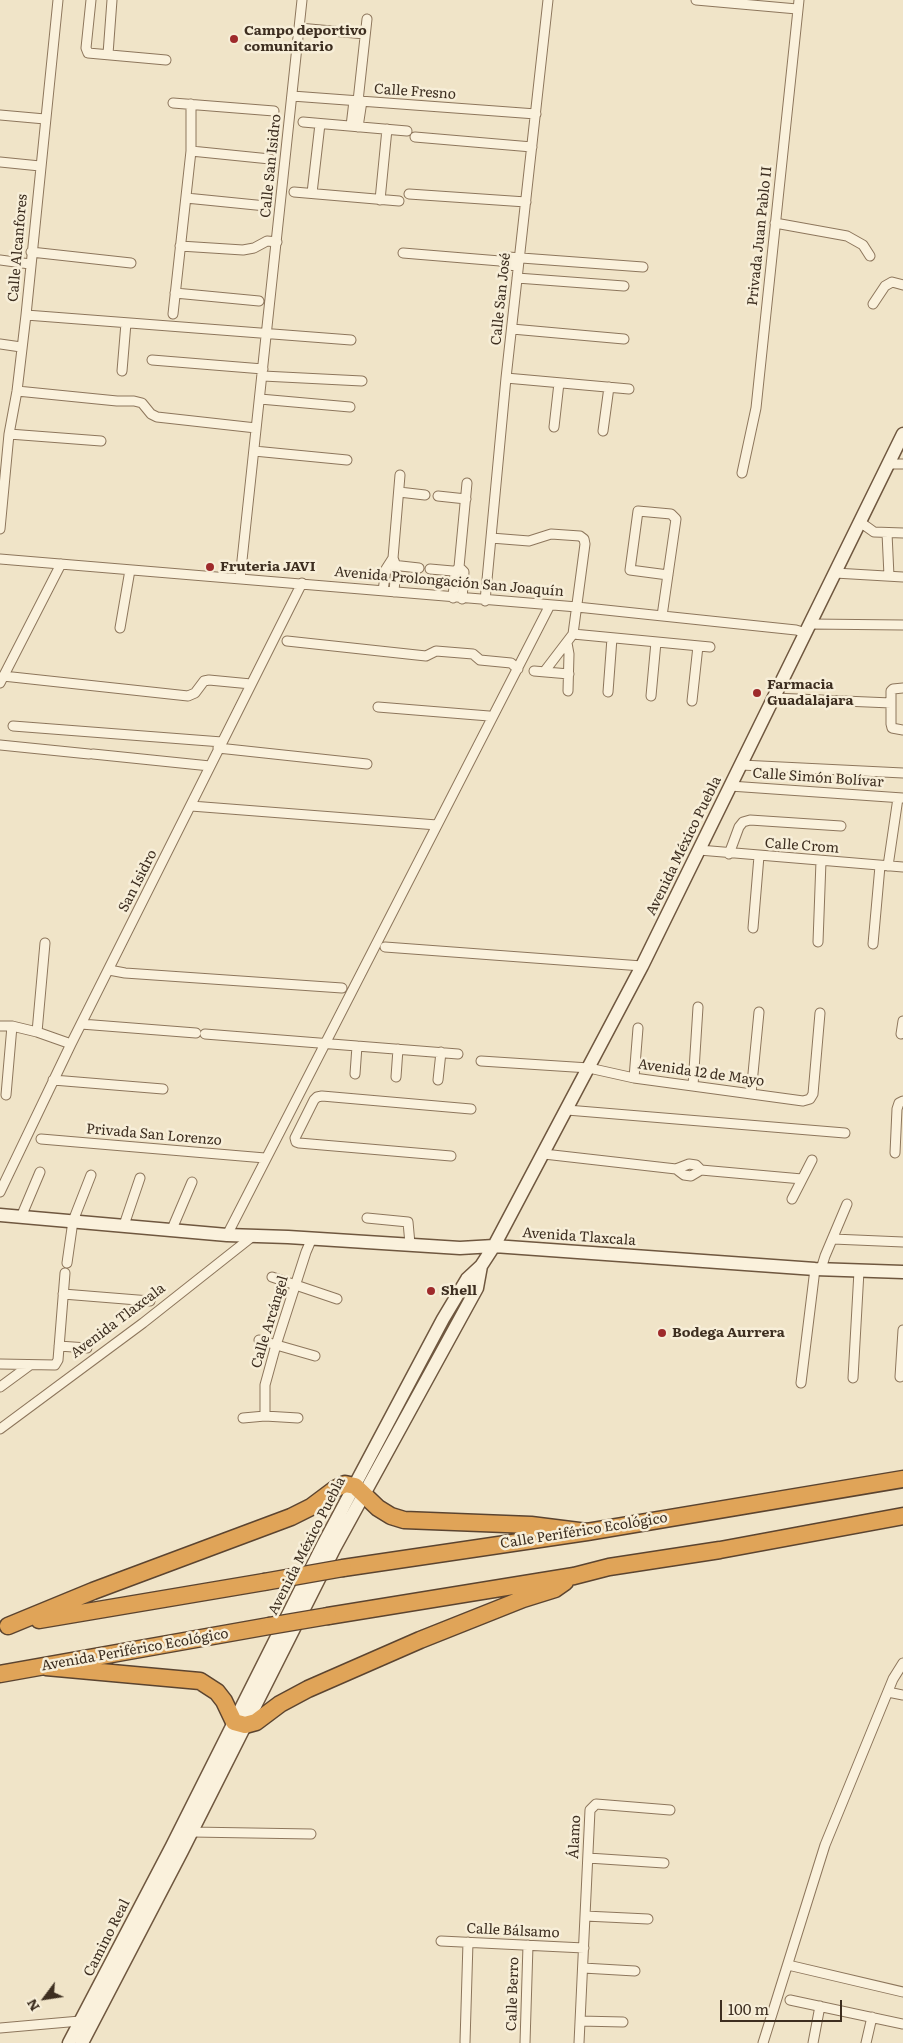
<!DOCTYPE html>
<meta charset="utf-8">
<style>
body{margin:0}
#map{position:relative;width:903px;height:2043px;overflow:hidden;background:#f0e4c8;font-family:Literata,serif}
canvas{display:block}
.north{position:absolute;left:20px;top:1973px;width:50px;height:50px;-webkit-text-stroke:4px #f7eed8;paint-order:stroke;rotate:239deg;font-size:14px;font-weight:700;line-height:20px;text-align:center;color:#3d2e20}
.north::after{content:'';display:block;margin:auto;width:18px;height:22px;background:#3d2e20;clip-path:polygon(50% 0,100% 100%,50% 72%,0 100%)}
.scale{position:absolute;left:720px;top:2000px;width:122px;height:22px;box-sizing:border-box;border:2px solid #3d2e20;border-top:0;padding-left:6px;font-size:15px;line-height:18px;white-space:nowrap;color:#3d2e20;-webkit-text-stroke:4px #f7eed8;paint-order:stroke}
</style>
<div id="map">
<canvas width="903" height="2043"></canvas>
<div class="north">N</div>
<div class="scale">100 m</div>
</div>
<script>
const c = document.querySelector('canvas').getContext('2d');
c.lineJoin = 'round';
function toPath(rows) {
  const path = new Path2D();
  for (const r of rows) {
    path.moveTo(r[0], r[1]);
    for (let i = 2; i < r.length; i += 2) path.lineTo(r[i], r[i + 1]);
  }
  return path;
}
function stroke(path, color, width, dash) {
  c.strokeStyle = color;
  c.lineWidth = width;
  c.lineCap = dash ? 'butt' : 'round';
  c.setLineDash(dash || []);
  c.stroke(path);
}
function label(font, color, halo, rows, align = 'center') {
  c.font = font + ' Literata,serif';
  c.lineWidth = 5;
  c.setLineDash([]);
  c.textBaseline = 'middle';
  c.strokeStyle = halo;
  c.fillStyle = color;
  for (const [text, x, y, turn = 0] of rows) {
    c.save();
    c.translate(x, y);
    c.rotate((+turn || 0) * Math.PI / 180);
    c.textAlign = isNaN(turn) ? turn : align;
    if (halo) c.strokeText(text, 0, 0);
    c.fillText(text, 0, 0);
    c.restore();
  }
}
const street = toPath([
 [91,0,86,48,88,53,166,60],
 [696,0,797,9],
 [299,28,365,34],
 [108,54,112,0],
 [292,96,536,114],
 [358,101,367,19],
 [173,103,274,111],
 [0,115,45,119],
 [303,122,407,131],
 [351,126,354,101],
 [358,127,362,101],
 [415,137,532,147],
 [191,151,270,159],
 [0,162,40,166],
 [294,192,399,201],
 [312,193,320,124],
 [409,194,526,202],
 [186,198,266,206],
 [380,200,387,129],
 [775,223,847,236,863,245,870,256],
 [180,246,243,250,254,248,267,241,277,242],
 [31,252,131,263],
 [403,253,500,261,507,265,518,266],
 [0,260,30,264],
 [500,261,508,257,643,267],
 [517,278,624,286],
 [175,293,259,301],
 [873,304,885,286,892,282,903,285],
 [173,314,191,151,191,104],
 [26,315,351,340],
 [512,329,624,339],
 [0,344,21,347],
 [152,360,263,369],
 [122,371,126,323],
 [263,376,362,381],
 [506,378,629,389],
 [17,391,117,401,134,401,142,403,151,414,157,417,256,428],
 [260,399,350,407],
 [554,427,559,383],
 [603,431,609,387],
 [9,434,101,441],
 [254,451,347,460],
 [888,464,903,464],
 [742,473,756,408,799,0],
 [399,492,425,495],
 [438,496,466,499],
 [860,522,874,532,903,533],
 [0,529,9,434,17,391,26,315,58,0],
 [887,533,889,576],
 [491,538,529,541,551,534,580,536,584,539,585,544,573,634,544,672],
 [393,558,396,566,394,592],
 [0,559,577,607,796,630,806,633],
 [392,565,419,568],
 [430,569,464,572],
 [461,569,464,572,462,599],
 [835,573,903,577],
 [240,579,302,0],
 [383,591,386,569,393,558,400,475],
 [453,598,455,572,459,567,467,483],
 [485,601,506,378,548,0],
 [662,616,676,519,671,514,638,511,630,570,668,575],
 [810,624,903,625],
 [120,628,130,570],
 [573,634,710,647],
 [287,641,426,656,436,651,473,654,480,660,511,663,518,669],
 [567,643,569,654,568,691],
 [534,671,569,674],
 [3,676,188,696,195,693,204,681,209,680,251,684],
 [0,683,61,564],
 [903,688,893,689,891,691,891,724,892,728,903,730],
 [608,692,612,638],
 [651,696,656,642],
 [774,698,891,703],
 [692,701,698,646],
 [378,707,489,716,492,718],
 [13,726,222,742],
 [0,745,89,754],
 [218,748,367,764],
 [93,754,210,766],
 [741,765,903,773],
 [730,786,903,798],
 [191,806,437,825],
 [699,850,903,867],
 [729,854,739,827,743,822,750,820,841,826],
 [888,866,898,798],
 [753,928,759,856],
 [818,942,821,861],
 [873,944,880,866],
 [385,947,642,966],
 [109,970,125,973,342,988],
 [81,1024,196,1033],
 [0,1026,12,1026,37,1032,71,1044],
 [37,1032,45,943],
 [205,1034,458,1054],
 [901,1034,903,1021],
 [481,1061,589,1068,634,1078,803,1101,810,1099,813,1094,820,1013],
 [355,1074,357,1046],
 [396,1077,398,1049],
 [634,1078,638,1028],
 [53,1080,163,1089],
 [438,1080,441,1052],
 [693,1086,698,1007],
 [751,1094,759,1012],
 [6,1095,12,1026],
 [567,1110,845,1133],
 [41,1139,265,1158],
 [895,1153,897,1109,899,1103,903,1101],
 [544,1154,676,1169,684,1175,691,1176,701,1170,802,1179],
 [451,1156,299,1143,296,1142,295,1138,314,1100,317,1097,322,1096,471,1109],
 [676,1169,689,1164,696,1165,701,1170],
 [0,1192,71,1044,302,583],
 [792,1199,812,1160],
 [21,1217,40,1172],
 [367,1218,408,1222,410,1244],
 [124,1225,140,1178],
 [172,1229,192,1182],
 [227,1235,550,605],
 [833,1239,903,1242],
 [67,1263,73,1221,91,1175],
 [821,1269,825,1256,847,1204],
 [272,1277,337,1299],
 [63,1294,150,1301],
 [259,1340,315,1356],
 [59,1346,87,1348],
 [0,1364,55,1365],
 [55,1365,58,1360,65,1273],
 [900,1377,903,1330],
 [853,1378,859,1271],
 [801,1383,815,1269],
 [0,1387,30,1365],
 [265,1416,265,1385,276,1345,306,1252,312,1238],
 [243,1418,265,1416,298,1418],
 [0,1429,143,1323,253,1236],
 [888,1692,903,1695],
 [188,1830,192,1832,311,1834],
 [588,1858,664,1863],
 [585,1916,648,1919],
 [441,1941,584,1948],
 [788,1965,903,1992],
 [583,1968,635,1971],
 [790,2000,903,2024],
 [580,2021,623,2022],
 [0,2028,80,2021],
 [465,2042,468,1942],
 [525,2043,528,1945],
 [579,2043,590,1810,596,1804,670,1810],
 [763,2043,825,1845,893,1679,903,1663],
 [813,2043,820,2006],
 [866,2043,872,2017]
]);
const secondary = toPath([
 [0,1215,227,1235,288,1237,460,1248,494,1246,815,1269,903,1272],
 [69,2043,172,1846,324,1543,443,1319,467,1279,481,1266,494,1246,642,966,903,434],
 [82,2043,182,1851,335,1547,477,1288,481,1266]
]);
const highway = toPath([
 [343,1568,587,1532,903,1479],
 [328,1616,574,1576,609,1567,720,1550,903,1516],
 [39,1620,264,1582],
 [8,1626,93,1591,291,1517,311,1507,335,1489,345,1484,355,1486,378,1508,391,1516,404,1520,531,1525,587,1532],
 [46,1667,200,1681,217,1692,224,1701,234,1722,245,1725,256,1722,280,1704,308,1689,420,1640,523,1599,555,1589,565,1582],
 [0,1674,269,1626]
]);
stroke(street, '#8d765c', 11);
stroke(secondary, '#6f573f', 15);
stroke(highway, '#5b4430', 19);
stroke(street, '#faf1dc', 9);
stroke(secondary, '#faf1dc', 12);
stroke(highway, '#e0a458', 16);
const highwayBridge = toPath([
 [264,1582,343,1568],
 [269,1626,328,1616]
]);
stroke(highwayBridge, '#5b4430', 19, []);
stroke(highwayBridge, '#e0a458', 16);
for (const [x, y, r, color] of [
 [234,39,5,"#9e2a2b"],
 [210,567,5,"#9e2a2b"],
 [757,693,5,"#9e2a2b"],
 [431,1291,5,"#9e2a2b"],
 [662,1333,5,"#9e2a2b"]
]) {
  const dot = new Path2D();
  dot.arc(x, y, r, 0, 2 * Math.PI);
  c.fillStyle = color;
  c.fill(dot);
  stroke(dot, '#f7eed8', 2);
}
label('bold 14px', '#3d2e20', '#f7eed8', [
 ["Campo deportivo",244,31],
 ["comunitario",244,47],
 ["Fruteria JAVI",220,567],
 ["Farmacia",767,685],
 ["Guadalajara",767,701],
 ["Shell",441,1291],
 ["Bodega Aurrera",672,1333]
], 'left');
label('14px', '#3d2e20', '#f7eed8', [
 ["Calle Fresno",415,92,4],
 ["Calle San Isidro",271,166,-84],
 ["Privada Juan Pablo II",760,236,-84],
 ["Calle Alcanfores",18,248,-85],
 ["Calle San José",501,299,-84],
 ["Avenida Prolongación San Joaquín",449,582,5],
 ["Calle Simón Bolívar",818,778,4],
 ["Avenida México Puebla",684,846,-64],
 ["Calle Crom",802,846,4],
 ["San Isidro",138,881,-63],
 ["Avenida 12 de Mayo",701,1073,8],
 ["Privada San Lorenzo",154,1135,5],
 ["Avenida Tlaxcala",579,1237,4],
 ["Avenida Tlaxcala",118,1321,-37],
 ["Calle Arcángel",270,1322,-73],
 ["Calle Periférico Ecológico",584,1531,-9],
 ["Avenida México Puebla",307,1546,-63],
 ["Avenida Periférico Ecológico",135,1650,-10],
 ["Álamo",575,1837,-87],
 ["Calle Bálsamo",513,1931,3],
 ["Camino Real",107,1938,-63],
 ["Calle Berro",513,1994,-88]
]);
</script>
